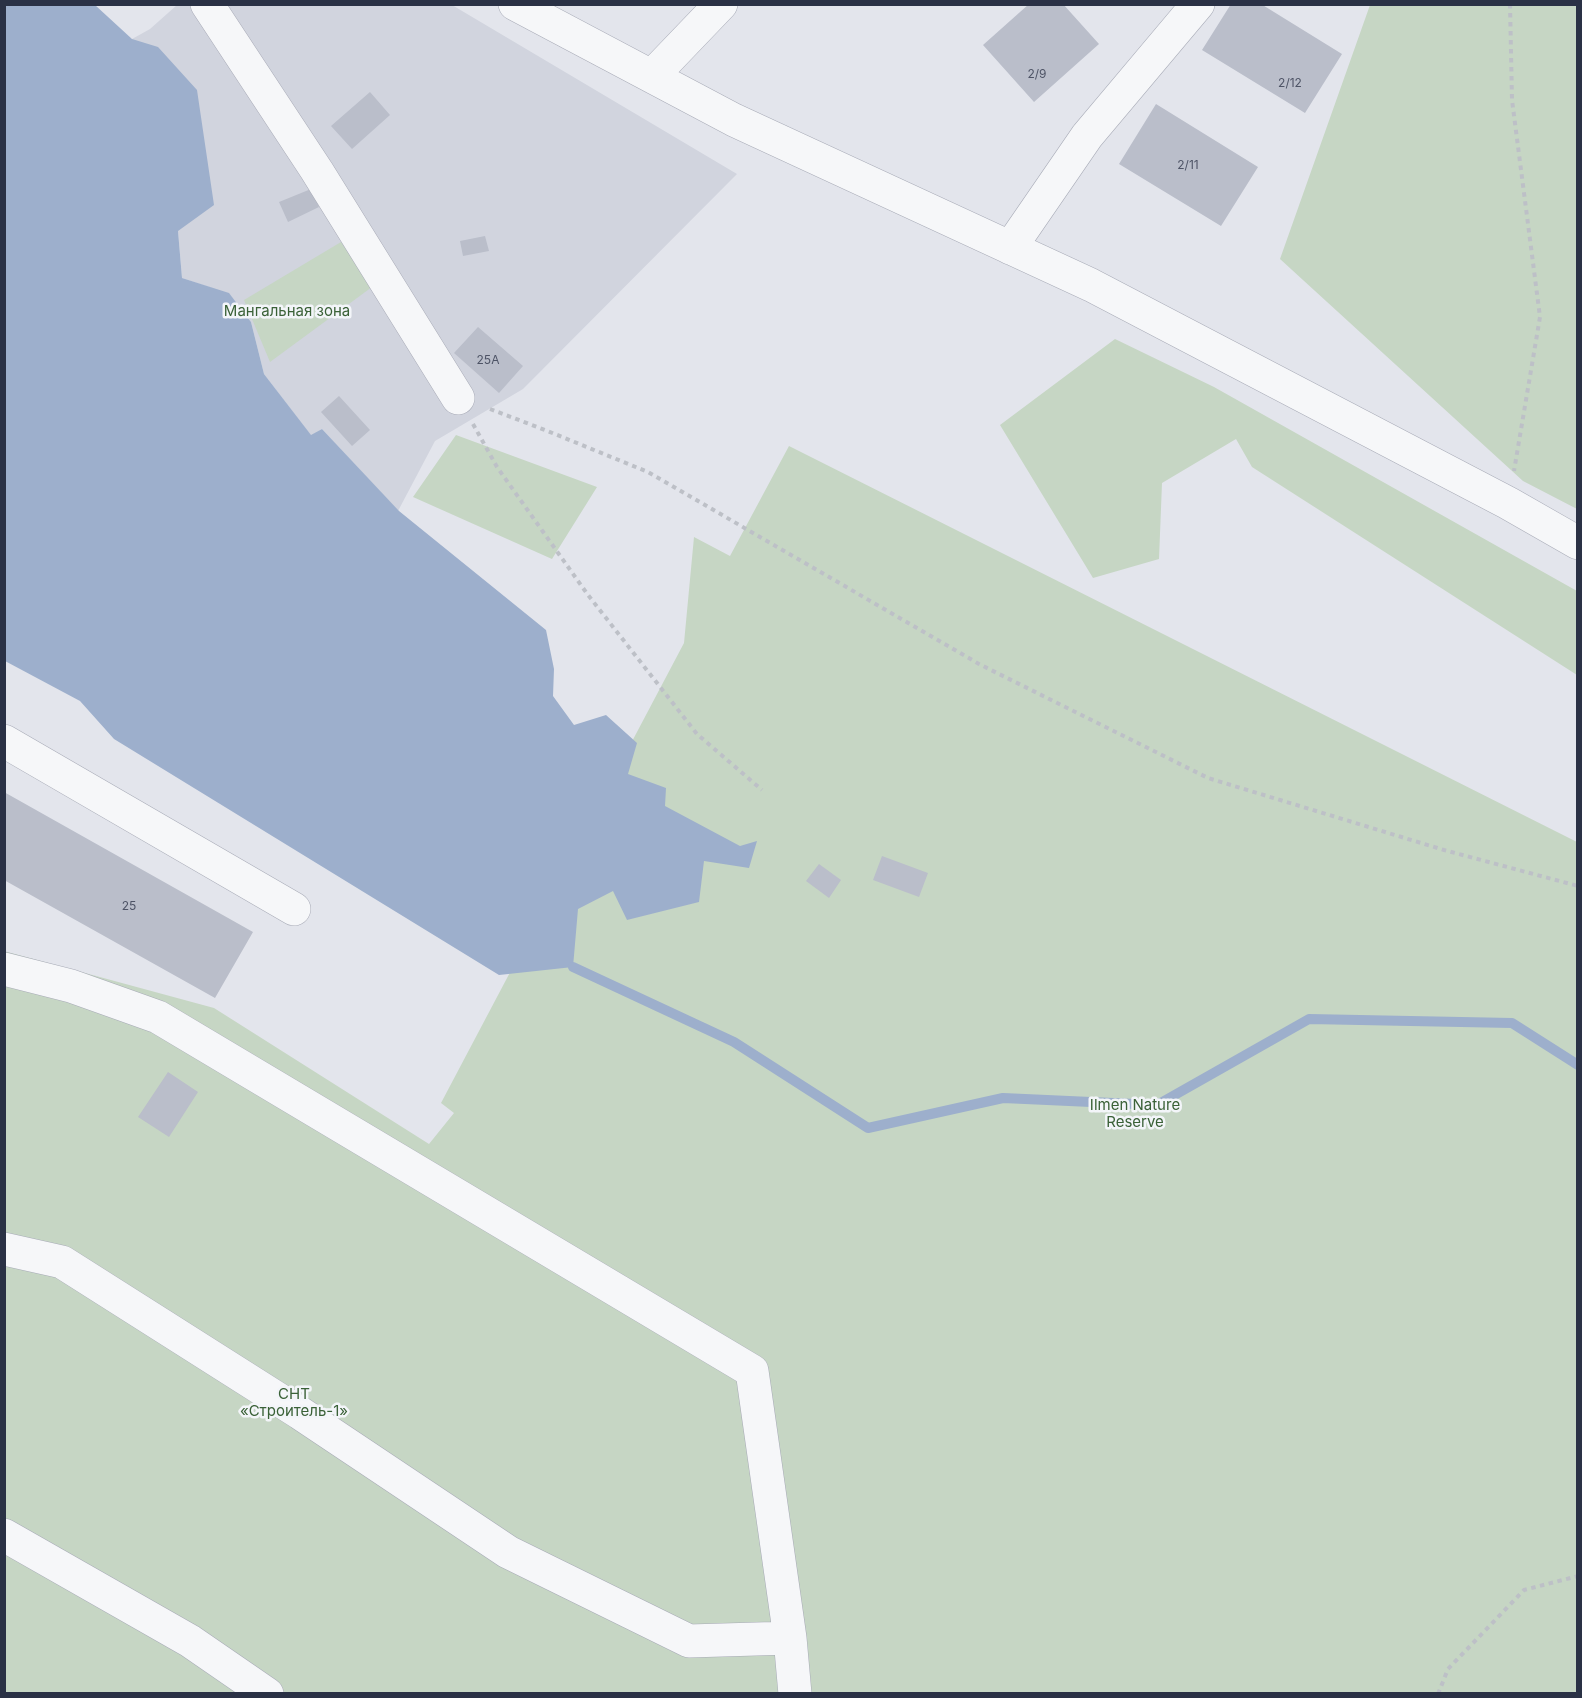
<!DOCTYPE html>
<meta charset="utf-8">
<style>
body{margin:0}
#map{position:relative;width:1582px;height:1698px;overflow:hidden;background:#e3e5ec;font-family:Inter,sans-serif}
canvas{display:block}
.frame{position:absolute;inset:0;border:6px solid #2a3145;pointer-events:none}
</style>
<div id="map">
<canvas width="1582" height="1698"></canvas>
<div class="frame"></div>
</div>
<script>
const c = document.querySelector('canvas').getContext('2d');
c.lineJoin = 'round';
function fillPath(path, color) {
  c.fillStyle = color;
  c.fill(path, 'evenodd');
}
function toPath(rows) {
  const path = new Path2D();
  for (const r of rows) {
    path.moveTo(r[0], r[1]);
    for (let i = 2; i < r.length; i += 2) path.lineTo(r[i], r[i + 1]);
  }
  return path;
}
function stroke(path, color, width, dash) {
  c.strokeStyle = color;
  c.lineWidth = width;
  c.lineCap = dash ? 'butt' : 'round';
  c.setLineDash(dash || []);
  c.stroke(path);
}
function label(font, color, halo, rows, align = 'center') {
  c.font = font + ' Inter,sans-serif';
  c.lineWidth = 5;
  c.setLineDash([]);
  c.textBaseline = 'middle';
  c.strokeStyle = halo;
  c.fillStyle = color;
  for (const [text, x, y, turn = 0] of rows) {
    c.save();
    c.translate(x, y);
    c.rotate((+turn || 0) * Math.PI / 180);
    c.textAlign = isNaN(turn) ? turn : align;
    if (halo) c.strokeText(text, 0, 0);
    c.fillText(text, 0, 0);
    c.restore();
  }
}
fillPath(toPath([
 [177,5,452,5,737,174,523,389,435,441,398,511,322,429,311,436,264,374,251,322,229,294,182,278,178,231,132,39,150,29]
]), '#d1d4de');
fillPath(toPath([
 [1370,5,1577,5,1577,509,1523,481,1280,259],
 [341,242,372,287,270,362,244,300],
 [1115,339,1214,387,1577,591,1577,675,1252,467,1236,439,1162,483,1159,559,1093,578,1000,425],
 [456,435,597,487,552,559,413,497],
 [789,446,1577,842,1577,1693,5,1693,4,951,214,1008,429,1144,454,1113,441,1103,684,643,694,537,730,556]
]), '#c6d6c4');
fillPath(toPath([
 [5,4,95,5,132,39,158,47,197,90,214,205,178,231,182,278,229,293,251,322,264,374,311,435,322,429,399,511,546,630,554,669,553,696,574,725,606,715,637,743,628,774,666,788,665,806,740,846,757,841,749,868,704,861,699,902,627,920,613,891,578,909,573,967,499,975,114,739,80,701,5,661]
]), '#9dafcc');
stroke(toPath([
 [573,967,734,1042,868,1128,1003,1098,1157,1105,1309,1019,1512,1023,1578,1065]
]), '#9dafcc', 10);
fillPath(toPath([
 [1029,4,1063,4,1099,44,1034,102,983,45],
 [1231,4,1261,4,1342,54,1305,113,1202,50],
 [370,92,390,115,352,149,331,126],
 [1156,104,1258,167,1221,226,1119,164],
 [311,189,319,207,288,222,279,202],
 [485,236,489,251,463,256,460,241],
 [478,327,523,366,499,393,454,353],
 [339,396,370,430,352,446,321,412],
 [4,792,253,932,215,998,4,880],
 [882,856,928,873,919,897,873,880],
 [819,864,841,880,829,898,806,881],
 [168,1072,198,1092,169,1137,138,1117]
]), '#babeca');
const minor = toPath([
 [207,4,317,171,458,398],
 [515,4,734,120,1091,285,1508,503,1578,543],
 [652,76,721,4],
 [1010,248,1087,136,1198,4],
 [4,741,294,909],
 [4,969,71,986,158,1017,752,1371,790,1638],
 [4,1249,62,1262,300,1413,508,1552,689,1641,790,1638,795,1694],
 [4,1535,190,1641,267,1694]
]);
stroke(minor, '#a8abb7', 34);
stroke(toPath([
 [1510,4,1512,100,1540,317,1514,471],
 [490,409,545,430,648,472,979,664,1208,778,1444,850,1578,886],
 [473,424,497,467,588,595,697,734,762,790],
 [1438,1694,1448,1669,1524,1590,1578,1576]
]), '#bdc0c7', 4, [4.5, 4.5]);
stroke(minor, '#f6f7f9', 33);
label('12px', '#4e5466', null, [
 ["2/9",1037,74],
 ["2/12",1290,83],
 ["2/11",1188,165],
 ["25А",488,360],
 ["25",129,906]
]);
label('15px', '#3a6137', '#f3f5f9', [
 ["Мангальная зона",287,311],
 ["Ilmen Nature",1135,1105],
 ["Reserve",1135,1122],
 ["СНТ",294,1394],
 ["«Строитель-1»",294,1411]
]);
</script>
